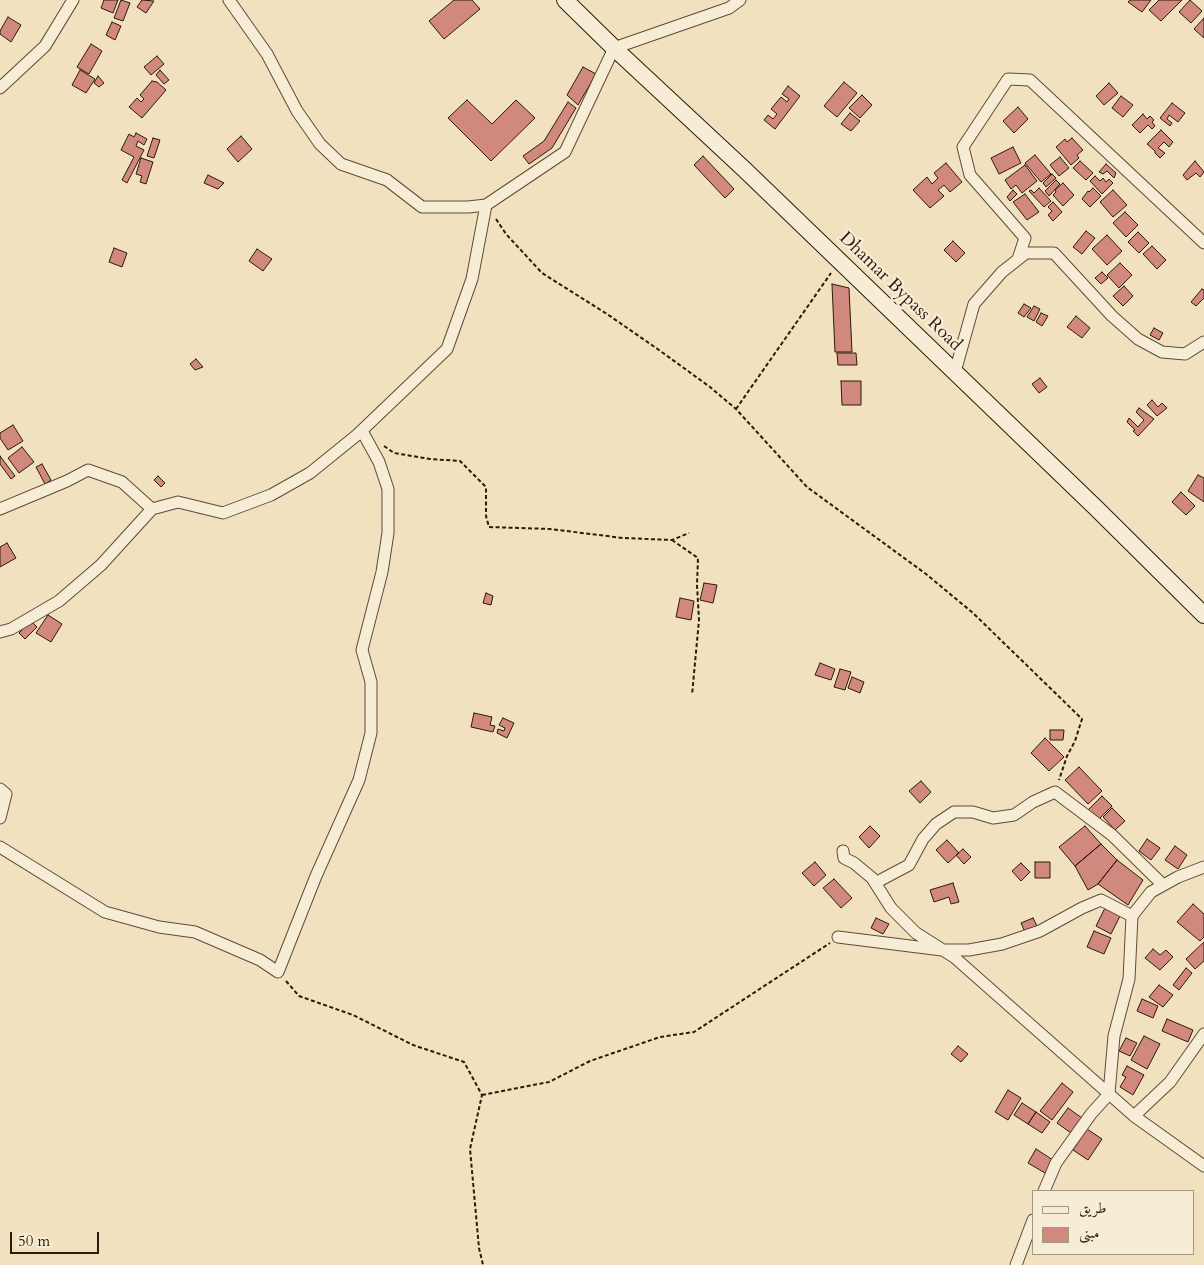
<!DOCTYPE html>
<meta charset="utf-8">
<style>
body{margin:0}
#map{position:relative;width:1204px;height:1265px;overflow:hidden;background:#f2e1be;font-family:Cardo,Amiri,serif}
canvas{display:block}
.legend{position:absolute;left:1032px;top:1190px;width:162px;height:65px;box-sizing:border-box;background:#f7ecd5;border:1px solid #a59883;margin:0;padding:6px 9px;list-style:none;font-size:15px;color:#2b1b08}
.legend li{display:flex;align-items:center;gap:10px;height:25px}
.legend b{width:25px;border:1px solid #a59883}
.scale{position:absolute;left:10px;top:1232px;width:89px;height:22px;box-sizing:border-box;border:2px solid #2b1b08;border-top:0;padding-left:6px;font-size:15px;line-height:18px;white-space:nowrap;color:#2b1b08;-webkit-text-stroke:4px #f7ecd5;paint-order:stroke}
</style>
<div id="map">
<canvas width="1204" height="1265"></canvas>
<ul class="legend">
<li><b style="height:6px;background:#f7ecd5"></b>طريق</li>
<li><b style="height:14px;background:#d1887f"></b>مبنى</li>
</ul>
<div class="scale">50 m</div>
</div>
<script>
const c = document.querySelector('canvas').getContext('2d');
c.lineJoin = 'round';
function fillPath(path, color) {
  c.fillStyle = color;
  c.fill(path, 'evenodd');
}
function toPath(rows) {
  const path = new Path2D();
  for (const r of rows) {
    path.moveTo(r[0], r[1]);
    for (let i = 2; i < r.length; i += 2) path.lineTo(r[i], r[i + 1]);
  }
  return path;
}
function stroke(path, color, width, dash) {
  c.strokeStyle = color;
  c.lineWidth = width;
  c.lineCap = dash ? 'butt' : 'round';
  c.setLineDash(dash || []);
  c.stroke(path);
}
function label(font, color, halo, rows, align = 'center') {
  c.font = font + ' Cardo,serif';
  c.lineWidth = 4.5;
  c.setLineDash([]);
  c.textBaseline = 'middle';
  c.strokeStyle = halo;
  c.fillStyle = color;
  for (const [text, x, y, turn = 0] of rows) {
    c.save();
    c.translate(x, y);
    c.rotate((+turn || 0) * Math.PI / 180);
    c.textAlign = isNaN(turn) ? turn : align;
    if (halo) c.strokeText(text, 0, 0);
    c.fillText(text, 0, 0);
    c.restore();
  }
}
const building = toPath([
 [104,0,118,0,113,13,101,8,104,0],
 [121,0,130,3,123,21,114,18,121,0],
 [142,0,154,1,146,13,137,7,142,0],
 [454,0,472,0,480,9,444,39,429,21,454,0],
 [1130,0,1151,0,1142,12,1128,2,1130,0],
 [1159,0,1182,0,1161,21,1149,10,1159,0],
 [1190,0,1202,11,1191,23,1179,12,1190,0],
 [8,17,21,25,11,42,0,34,0,31,8,17],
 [1204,18,1204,38,1194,29,1204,18],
 [112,22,121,26,115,40,106,35,112,22],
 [91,44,102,51,89,74,77,67,91,44],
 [157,56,164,64,151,75,144,67,157,56],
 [583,67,596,74,578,105,567,95,583,67],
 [80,70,95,79,86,93,72,85,80,70],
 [160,70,169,80,164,84,156,75,160,70],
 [98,76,104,83,99,87,94,83,98,76],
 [152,81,157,82,166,90,142,118,129,107,137,98,141,102,144,99,140,95,152,81],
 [844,82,857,93,837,117,824,106,844,82],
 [1109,83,1118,93,1104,105,1096,96,1109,83],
 [788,86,800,96,775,129,764,120,768,115,773,119,777,114,771,109,781,97,787,102,789,99,782,94,788,86],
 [862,95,872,105,860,118,849,108,862,95],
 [1121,96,1133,105,1123,117,1112,108,1121,96],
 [467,100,492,124,516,100,535,118,491,161,448,118,467,100],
 [568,102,576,108,552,148,529,164,523,156,544,141,568,102],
 [1172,103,1185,113,1178,122,1169,115,1167,119,1172,123,1170,126,1160,118,1172,103],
 [1018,107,1028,119,1014,133,1003,121,1018,107],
 [850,113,860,121,851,131,841,124,850,113],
 [1143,114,1147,119,1150,116,1154,120,1152,122,1155,126,1152,129,1148,125,1140,133,1132,125,1143,114],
 [1161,130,1173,142,1169,147,1164,142,1158,148,1165,153,1160,158,1155,153,1155,151,1147,144,1161,130],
 [136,133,147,139,144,145,138,141,136,146,144,150,127,183,122,180,134,157,121,150,129,134,134,137,136,133],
 [241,136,252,149,238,162,227,149,241,136],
 [153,138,160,140,154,158,147,156,153,138],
 [1072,138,1083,150,1077,155,1079,158,1071,165,1056,147,1065,139,1067,142,1072,138],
 [1013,147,1021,163,999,174,991,158,1013,147],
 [1035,155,1051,174,1041,182,1025,163,1035,155],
 [703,156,734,189,725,198,694,165,703,156],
 [1060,157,1069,168,1059,176,1050,165,1060,157],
 [141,158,153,162,146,184,140,182,142,176,136,174,141,158],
 [1080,161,1093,173,1086,180,1073,168,1080,161],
 [1195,161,1204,172,1200,177,1196,173,1187,180,1183,175,1195,161],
 [946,163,962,182,950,192,944,185,938,190,944,196,930,208,913,190,927,177,932,184,938,178,934,173,946,163],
 [1106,164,1116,173,1114,178,1107,171,1103,174,1099,172,1106,164],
 [1025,165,1037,181,1022,193,1016,185,1011,189,1005,180,1025,165],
 [1052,174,1056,178,1046,187,1043,183,1052,174],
 [208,175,224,183,218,189,204,183,208,175],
 [1095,176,1100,181,1103,178,1106,182,1109,179,1113,183,1102,194,1090,181,1095,176],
 [1056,180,1060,184,1049,196,1045,191,1056,180],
 [1063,183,1074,195,1063,206,1053,195,1056,192,1055,190,1063,183],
 [1039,188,1051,201,1044,207,1029,191,1031,190,1034,193,1039,188],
 [1093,188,1101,196,1090,207,1082,199,1088,191,1089,192,1093,188],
 [1013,190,1017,194,1010,201,1007,197,1013,190],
 [1113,190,1127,205,1113,217,1100,202,1113,190],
 [1025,194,1039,212,1027,220,1013,202,1025,194],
 [1053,202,1062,212,1053,221,1048,215,1052,211,1048,207,1053,202],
 [1125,212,1138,225,1126,237,1113,223,1125,212],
 [1086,231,1095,238,1082,254,1073,247,1086,231],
 [1138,232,1149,243,1139,253,1128,242,1138,232],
 [1107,235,1122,251,1107,265,1092,249,1107,235],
 [953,241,965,253,956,262,944,250,953,241],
 [1152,246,1166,260,1157,269,1143,254,1152,246],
 [114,248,127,253,122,267,109,262,114,248],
 [257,249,272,259,263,271,249,261,257,249],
 [1120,263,1132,275,1119,288,1107,275,1120,263],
 [1102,272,1108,278,1101,284,1095,278,1102,272],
 [832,284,849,288,852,352,835,352,832,284],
 [1124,286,1133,296,1123,306,1113,296,1124,286],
 [1202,289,1204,290,1204,298,1196,306,1191,302,1202,289],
 [1024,304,1031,308,1024,317,1018,313,1024,304],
 [1034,306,1040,309,1034,321,1027,317,1034,306],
 [1041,313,1048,316,1042,326,1036,322,1041,313],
 [1076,316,1090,328,1082,338,1067,327,1076,316],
 [1154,328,1163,333,1159,340,1150,335,1154,328],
 [837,353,856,353,857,365,838,365,837,353],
 [196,359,203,367,195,370,190,364,196,359],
 [1040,378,1047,387,1039,393,1032,384,1040,378],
 [841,381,861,381,861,405,842,405,841,381],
 [1152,400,1158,407,1162,403,1167,408,1157,416,1147,405,1152,400],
 [1139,408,1154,419,1138,436,1133,431,1135,430,1127,422,1129,418,1138,427,1144,420,1136,412,1139,408],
 [13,425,23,441,8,450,0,438,0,433,13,425],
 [22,447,34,462,19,473,8,458,22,447],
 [0,456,15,476,11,479,0,464,0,456],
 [42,464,51,480,45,484,36,467,42,464],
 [1198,475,1204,478,1204,502,1188,491,1198,475],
 [158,476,165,483,161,487,154,480,158,476],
 [1181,492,1195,506,1186,515,1172,502,1181,492],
 [7,543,16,558,0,567,0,547,7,543],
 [704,583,717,585,713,603,700,600,704,583],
 [486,593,493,596,491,605,483,603,486,593],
 [680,598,694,601,691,620,676,617,680,598],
 [48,615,62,624,51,642,36,633,48,615],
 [31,621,37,627,25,639,19,633,31,621],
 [820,663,835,669,831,680,815,675,820,663],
 [840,669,851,672,845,690,834,687,840,669],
 [852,677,864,682,860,693,848,688,852,677],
 [474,713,492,717,490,725,495,726,493,732,471,727,474,713],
 [503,718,514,723,507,738,497,733,498,729,504,731,505,728,499,725,503,718],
 [1050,730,1064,730,1063,740,1050,740,1050,730],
 [1045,738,1064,757,1049,771,1031,753,1045,738],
 [1079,767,1102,791,1088,804,1065,780,1079,767],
 [921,781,931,792,920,803,909,791,921,781],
 [1102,796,1112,806,1098,820,1088,810,1102,796],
 [1112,808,1125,821,1115,830,1103,817,1112,808],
 [870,826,880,836,869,848,859,837,870,826],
 [1085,826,1101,844,1075,866,1059,847,1085,826],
 [1147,839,1160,848,1151,860,1139,851,1147,839],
 [947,840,959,853,948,863,936,850,947,840],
 [1101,844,1117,860,1098,884,1088,890,1075,866,1101,844],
 [1175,846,1187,855,1178,869,1165,860,1175,846],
 [963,849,971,857,964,864,956,855,963,849],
 [1117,860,1143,880,1128,905,1098,884,1117,860],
 [815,862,826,875,814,886,802,873,815,862],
 [1035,862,1050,862,1050,878,1035,878,1035,862],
 [1021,863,1030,872,1021,881,1012,871,1021,863],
 [834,879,852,898,841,908,823,888,834,879],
 [953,883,959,902,951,904,949,897,934,902,930,890,953,883],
 [1193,904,1204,914,1204,937,1200,941,1177,922,1193,904],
 [1105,908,1120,916,1111,934,1096,926,1105,908],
 [876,918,889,924,883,934,871,928,876,918],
 [1033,918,1037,926,1025,932,1021,923,1033,918],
 [1094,931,1111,938,1104,954,1087,947,1094,931],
 [1204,942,1204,961,1195,969,1186,959,1204,942],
 [1153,949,1160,955,1166,950,1173,957,1160,970,1145,958,1153,949],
 [1186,968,1192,973,1179,990,1173,985,1186,968],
 [1159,985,1173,995,1163,1007,1149,997,1159,985],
 [1142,999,1158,1006,1153,1018,1137,1011,1142,999],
 [1167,1019,1193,1030,1188,1042,1162,1031,1167,1019],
 [1144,1036,1160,1044,1147,1069,1131,1060,1144,1036],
 [1126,1038,1137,1043,1130,1056,1119,1051,1126,1038],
 [958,1046,968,1054,961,1062,951,1054,958,1046],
 [1127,1066,1144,1075,1133,1095,1120,1087,1126,1077,1122,1075,1127,1066],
 [1062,1083,1073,1092,1052,1120,1040,1111,1062,1083],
 [1008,1090,1021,1098,1008,1120,995,1112,1008,1090],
 [1022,1103,1036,1112,1028,1124,1014,1115,1022,1103],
 [1068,1108,1082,1118,1071,1133,1057,1123,1068,1108],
 [1036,1112,1050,1122,1042,1133,1028,1124,1036,1112],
 [1087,1129,1102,1139,1088,1160,1073,1150,1087,1129],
 [1036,1149,1053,1160,1045,1173,1028,1163,1036,1149]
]);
fillPath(building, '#d1887f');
stroke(building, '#2b1b08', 1);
const minor = toPath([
 [229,0,267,54,297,111,320,144,341,164,387,180,422,207,468,207,486,205],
 [0,88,45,46,73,0],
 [1018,259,1025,238,970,175,963,147,1008,79,1030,80,1204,243],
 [955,372,974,304,1002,272,1026,253,1054,253,1112,316,1138,339,1162,352,1185,354,1204,342],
 [0,509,67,481,88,470,122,482,152,509],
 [0,632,11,629,59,601,101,565,152,509,178,502,223,513,271,495,310,473,357,435,447,349,472,279,486,205,565,152,614,48,729,8,740,0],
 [0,789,6,794,0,818],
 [0,847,105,912,159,927,195,932,260,960,278,972,316,876,359,780,371,733,371,682,362,650,382,572,388,533,388,489,379,462,362,431],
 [843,851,844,858,854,863,872,878,891,908,916,933,954,957,1134,1116,1204,1166],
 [875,883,909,865,923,839,936,824,954,812,973,812,993,818,1014,815,1033,802,1055,792,1112,835,1163,885],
 [838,937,942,950,969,950,1002,944,1040,931,1082,908,1101,900,1132,916],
 [1134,1116,1170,1082,1204,1034],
 [1044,1191,1056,1163,1091,1114,1109,1094,1114,1036,1129,979,1132,916,1151,892,1178,877,1204,867],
 [1016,1265,1033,1220]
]);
const secondary = toPath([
 [565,0,614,48,745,170,1096,508,1204,615]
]);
stroke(minor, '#5d4c36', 13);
stroke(secondary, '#2b1b08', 18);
stroke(toPath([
 [496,219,506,234,542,273,607,314,659,350,710,387,736,409,807,487,926,574,973,613,1082,719,1075,741,1067,756,1059,780],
 [736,409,831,273],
 [384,446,394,453,430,459,460,461,486,487,486,516,489,527,550,529,623,538,672,540,689,533],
 [672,540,698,558,697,585,699,620,692,695],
 [286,981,299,996,353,1015,413,1045,464,1062,482,1095,470,1149,479,1248,483,1265],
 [482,1095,549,1082,590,1061,660,1037,694,1032,830,943]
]), '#2b1b08', 2, [4, 2.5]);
stroke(minor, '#f7ecd5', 11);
stroke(secondary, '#f7ecd5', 16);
label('18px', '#2b1b08', '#f7ecd5', [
 ["Dhamar Bypass Road",900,292,44]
]);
</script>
